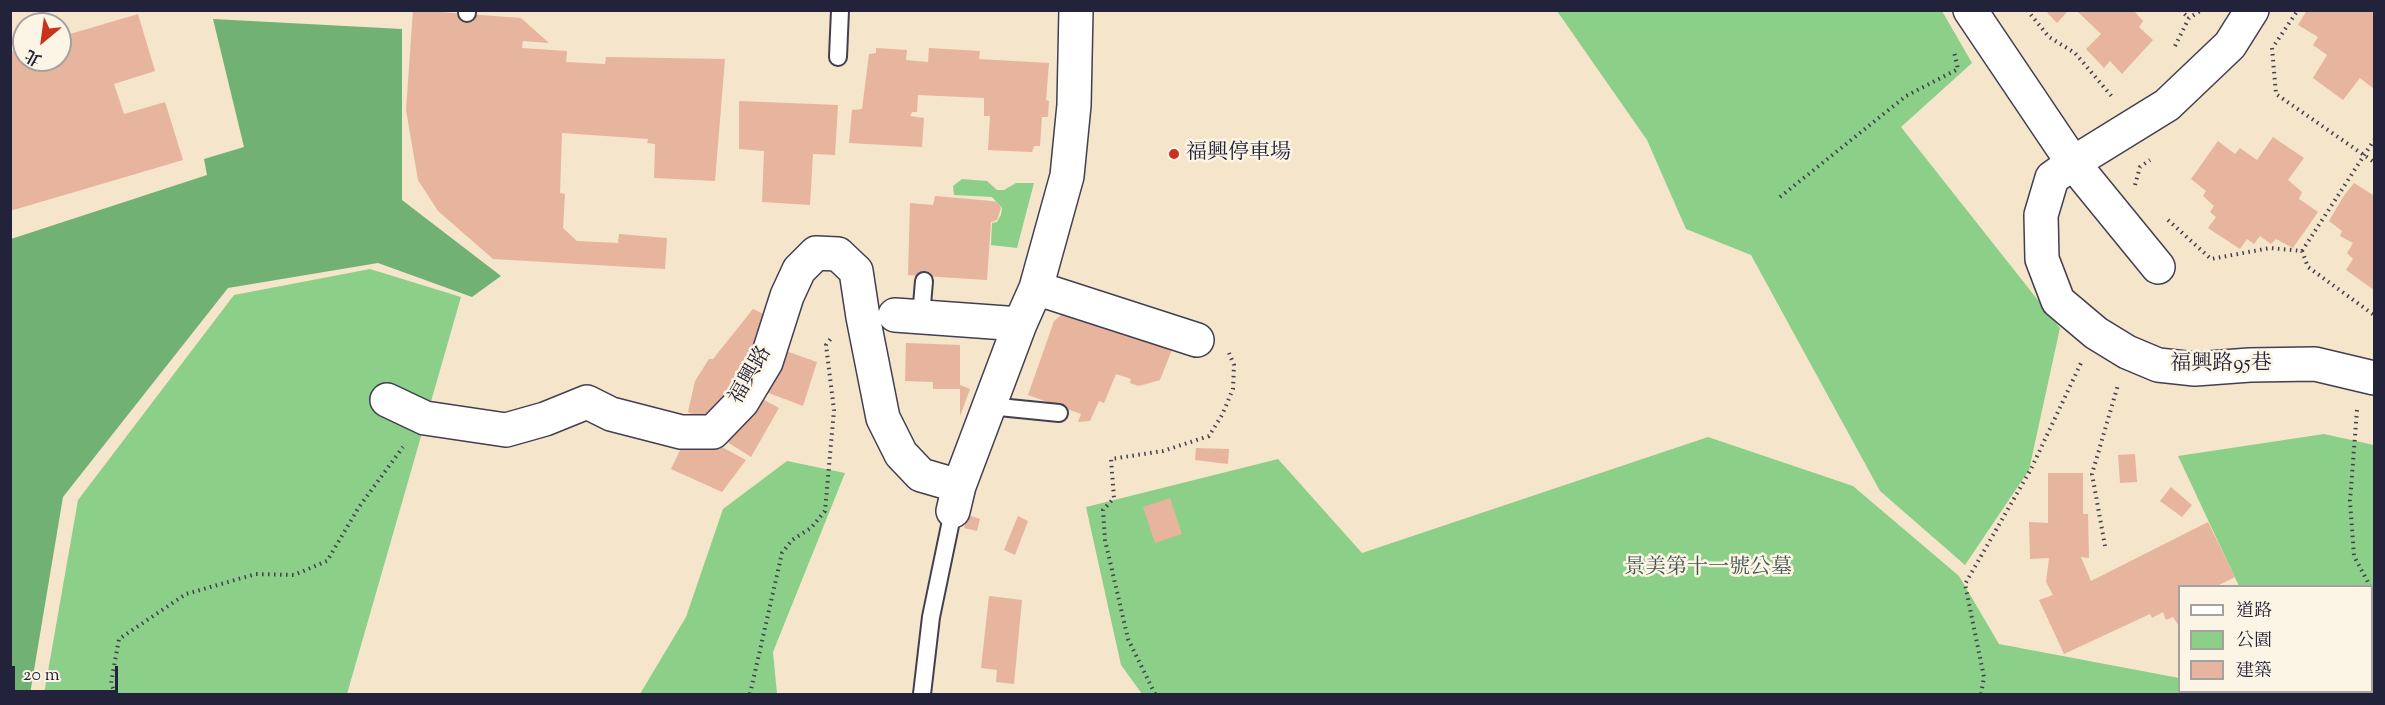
<!DOCTYPE html>
<meta charset="utf-8">
<style>
body{margin:0}
#map{position:relative;width:2385px;height:705px;overflow:hidden;background:#f5e5ca;font-family:"Sorts Mill Goudy","Noto Serif TC",serif}
canvas{display:block}
.frame{position:absolute;inset:0;border:12px solid #22223b;pointer-events:none}
.legend{position:absolute;left:2178px;top:585px;width:195px;height:108px;box-sizing:border-box;background:#fcf5e5;border:2px solid #a5a1a1;margin:0;padding:8px 10px;list-style:none;font-size:18px;color:#22223b}
.legend li{display:flex;align-items:center;gap:12px;height:30px}
.legend b{width:30px;border:2px solid #a5a1a1}
.north{position:absolute;left:12px;top:12px;width:60px;height:60px;box-sizing:border-box;background:#fcf5e5;border:2px solid #a5a1a1;border-radius:50%;rotate:209deg;font-size:16px;font-weight:700;line-height:24px;text-align:center;color:#22223b}
.north::after{content:'';display:block;margin:auto;width:21px;height:27px;background:#c8321e;clip-path:polygon(50% 0,100% 100%,50% 72%,0 100%)}
.scale{position:absolute;left:12px;top:666px;width:106px;height:27px;box-sizing:border-box;border:3px solid #22223b;border-top:0;padding-left:8px;font-size:18px;line-height:21px;white-space:nowrap;color:#22223b;-webkit-text-stroke:4px #fcf5e5;paint-order:stroke}
</style>
<div id="map">
<canvas width="2385" height="705"></canvas>
<div class="frame"></div>
<ul class="legend">
<li><b style="height:8px;background:#fff"></b>道路</li>
<li><b style="height:16px;background:#8ccf88"></b>公園</li>
<li><b style="height:16px;background:#e7b49d"></b>建築</li>
</ul>
<div class="north">北</div>
<div class="scale">20 m</div>
</div>
<script>
const c = document.querySelector('canvas').getContext('2d');
c.lineJoin = 'round';
function fillPath(path, color) {
  c.fillStyle = color;
  c.fill(path, 'evenodd');
}
function toPath(rows) {
  const path = new Path2D();
  for (const r of rows) {
    path.moveTo(r[0], r[1]);
    for (let i = 2; i < r.length; i += 2) path.lineTo(r[i], r[i + 1]);
  }
  return path;
}
function stroke(path, color, width, dash) {
  c.strokeStyle = color;
  c.lineWidth = width;
  c.lineCap = dash ? 'butt' : 'round';
  c.setLineDash(dash || []);
  c.stroke(path);
}
function label(font, color, halo, rows, align = 'center') {
  c.font = font + ' "Sorts Mill Goudy","Noto Serif TC",serif';
  c.lineWidth = 5;
  c.setLineDash([]);
  c.textBaseline = 'middle';
  c.strokeStyle = halo;
  c.fillStyle = color;
  for (const [text, x, y, turn = 0] of rows) {
    c.save();
    c.translate(x, y);
    c.rotate((+turn || 0) * Math.PI / 180);
    c.textAlign = isNaN(turn) ? turn : align;
    if (halo) c.strokeText(text, 0, 0);
    c.fillText(text, 0, 0);
    c.restore();
  }
}
fillPath(toPath([
 [1557,11,1942,11,1972,63,1901,127,2060,328,2029,470,1965,565,1880,491,1751,255,1686,229,1647,140],
 [962,179,987,181,997,190,1004,190,1016,183,1034,183,1017,248,991,245,992,223,997,222,1001,215,1002,208,992,197,954,195,953,186],
 [370,269,461,297,347,694,44,694,78,500,234,295],
 [2324,434,2374,445,2374,694,2335,694,2328,692,2372,692,2372,586,2239,586,2178,456],
 [1708,437,1853,486,1959,576,1999,644,2179,678,2180,692,2254,692,2254,694,1142,694,1121,665,1086,507,1278,459,1362,553],
 [787,461,845,473,773,652,777,694,640,694,686,617,723,509]
]), '#8ccf88');
fillPath(toPath([
 [213,19,402,29,402,200,501,276,472,297,378,263,228,288,63,497,30,694,11,694,11,239,207,175,204,159,244,147]
]), '#71b274');
fillPath(toPath([
 [413,10,521,18,549,43,523,41,522,48,567,51,566,62,605,64,606,57,725,59,715,181,654,178,655,144,647,143,648,139,562,133,560,193,565,194,563,228,577,241,618,243,619,234,667,238,665,269,493,259,438,211,418,180,406,110],
 [2045,10,2069,10,2057,23],
 [2076,10,2136,10,2135,12,2143,21,2139,27,2153,40,2122,74,2110,61,2104,68,2086,49,2101,34],
 [2307,10,2374,10,2374,89,2360,78,2343,100,2313,78,2327,55,2313,45,2318,37,2298,25],
 [138,14,155,71,114,84,124,114,165,102,183,160,10,211,10,52,24,48,24,60,60,60,60,37],
 [876,48,907,50,906,60,928,62,929,48,980,51,979,59,1049,63,1046,100,1049,101,1048,117,1042,117,1040,146,1034,146,1032,152,988,150,990,116,984,116,984,98,918,95,917,112,912,112,910,116,924,118,922,147,849,143,852,110,862,109,869,54,876,53],
 [739,101,838,105,835,155,813,154,810,205,762,202,764,151,739,149],
 [2273,137,2304,158,2288,180,2302,192,2299,199,2318,212,2293,248,2276,239,2271,244,2260,236,2254,244,2247,239,2240,249,2208,228,2216,217,2210,212,2214,206,2203,196,2206,191,2191,179,2218,141,2235,154,2240,148,2257,160],
 [2354,183,2373,195,2374,192,2374,290,2346,270,2353,259,2347,253,2353,243,2340,236,2342,231,2329,221,2343,197],
 [935,196,992,201,997,202,1001,208,997,220,991,222,987,280,908,275,910,203,933,205],
 [753,309,772,318,734,398,709,423,688,412,695,381,709,359,713,359],
 [1064,313,1173,347,1160,380,1139,386,1130,383,1131,379,1116,374,1104,403,1099,401,1090,421,1078,422,1081,414,1028,395,1054,321],
 [906,343,960,345,960,385,970,389,960,416,960,389,933,389,933,382,905,381],
 [780,349,817,362,803,406,766,392],
 [755,395,779,408,751,457,721,438],
 [684,442,720,446,746,460,722,492,671,469],
 [1196,448,1229,449,1228,464,1195,460],
 [2135,454,2137,482,2120,483,2118,455],
 [2048,473,2083,473,2083,514,2088,514,2089,558,2081,557,2091,581,2208,522,2235,577,2217,586,2180,586,2180,628,2173,617,2166,620,2163,612,2152,618,2150,614,2064,654,2039,600,2053,595,2046,582,2049,558,2030,559,2029,522,2048,523],
 [2171,487,2192,505,2182,517,2160,501],
 [1170,498,1182,534,1155,543,1143,507],
 [968,515,980,519,977,531,964,528],
 [1018,516,1028,521,1015,555,1004,550],
 [989,596,1022,600,1014,684,996,682,997,670,981,668]
]), '#e7b49d');
const service = toPath([
 [467,13,467,10],
 [838,57,840,10],
 [921,317,924,281],
 [989,406,1059,413],
 [922,694,931,617,953,511]
]);
const minor = toPath([
 [1970,10,2073,163,2158,267],
 [2252,10,2230,45,2167,105,2073,163,2052,178,2041,215,2042,259,2058,301,2096,333,2127,352,2158,365,2195,369,2250,365,2315,364,2374,378],
 [1036,288,1197,340],
 [895,315,1020,324],
 [387,400,425,418,506,430,545,419,587,402,611,414,681,432,713,432,742,402,766,362,787,296,799,270,816,253,838,254,856,271,863,317,883,418,901,454,921,475,959,486],
 [953,511,959,486,1020,324,1036,288,1067,176,1074,105,1076,10]
]);
stroke(service, '#423f50', 20);
stroke(minor, '#423f50', 36);
stroke(toPath([
 [2027,10,2049,37,2075,53,2114,99],
 [2180,10,2189,18],
 [2275,44,2298,10],
 [2175,46,2189,18,2202,10],
 [2272,48,2276,94,2374,162],
 [2135,185,2140,167,2150,160],
 [1780,197,1906,96,1958,69,1954,52],
 [2168,220,2211,259,2270,248,2302,251,2308,267,2374,315],
 [2302,251,2374,140],
 [2357,410,2350,501,2354,556,2370,586],
 [2105,546,2092,474,2118,385],
 [2372,590,2374,595],
 [115,694,111,683,119,639,186,594,256,574,294,575,327,561,359,507,403,447],
 [750,694,782,553,792,540,811,528,825,511,834,410,826,345,832,337],
 [1155,694,1128,639,1105,540,1103,510,1114,498,1111,459,1163,451,1209,436,1222,415,1233,389,1234,365,1229,353],
 [1981,694,1984,677,1965,584,2031,469,2081,363]
]), '#423f50', 4, [1.5, 4.5]);
stroke(service, '#fff', 16);
stroke(minor, '#fff', 33);
for (const [x, y, r, color] of [
 [1174,154,6,"#c8321e"]
]) {
  const dot = new Path2D();
  dot.arc(x, y, r, 0, 2 * Math.PI);
  c.fillStyle = color;
  c.fill(dot);
  stroke(dot, '#fcf5e5', 2);
}
label('21px', '#22223b', '#fcf5e5', [
 ["福興停車場",1186,154]
], 'left');
label('21px', '#22223b', '#fcf5e5', [
 ["福興路95巷",2221,365],
 ["福興路",752,376,-60]
]);
label('21px', '#425652', '#fcf5e5', [
 ["景美第十一號公墓",1708,569]
]);
</script>
